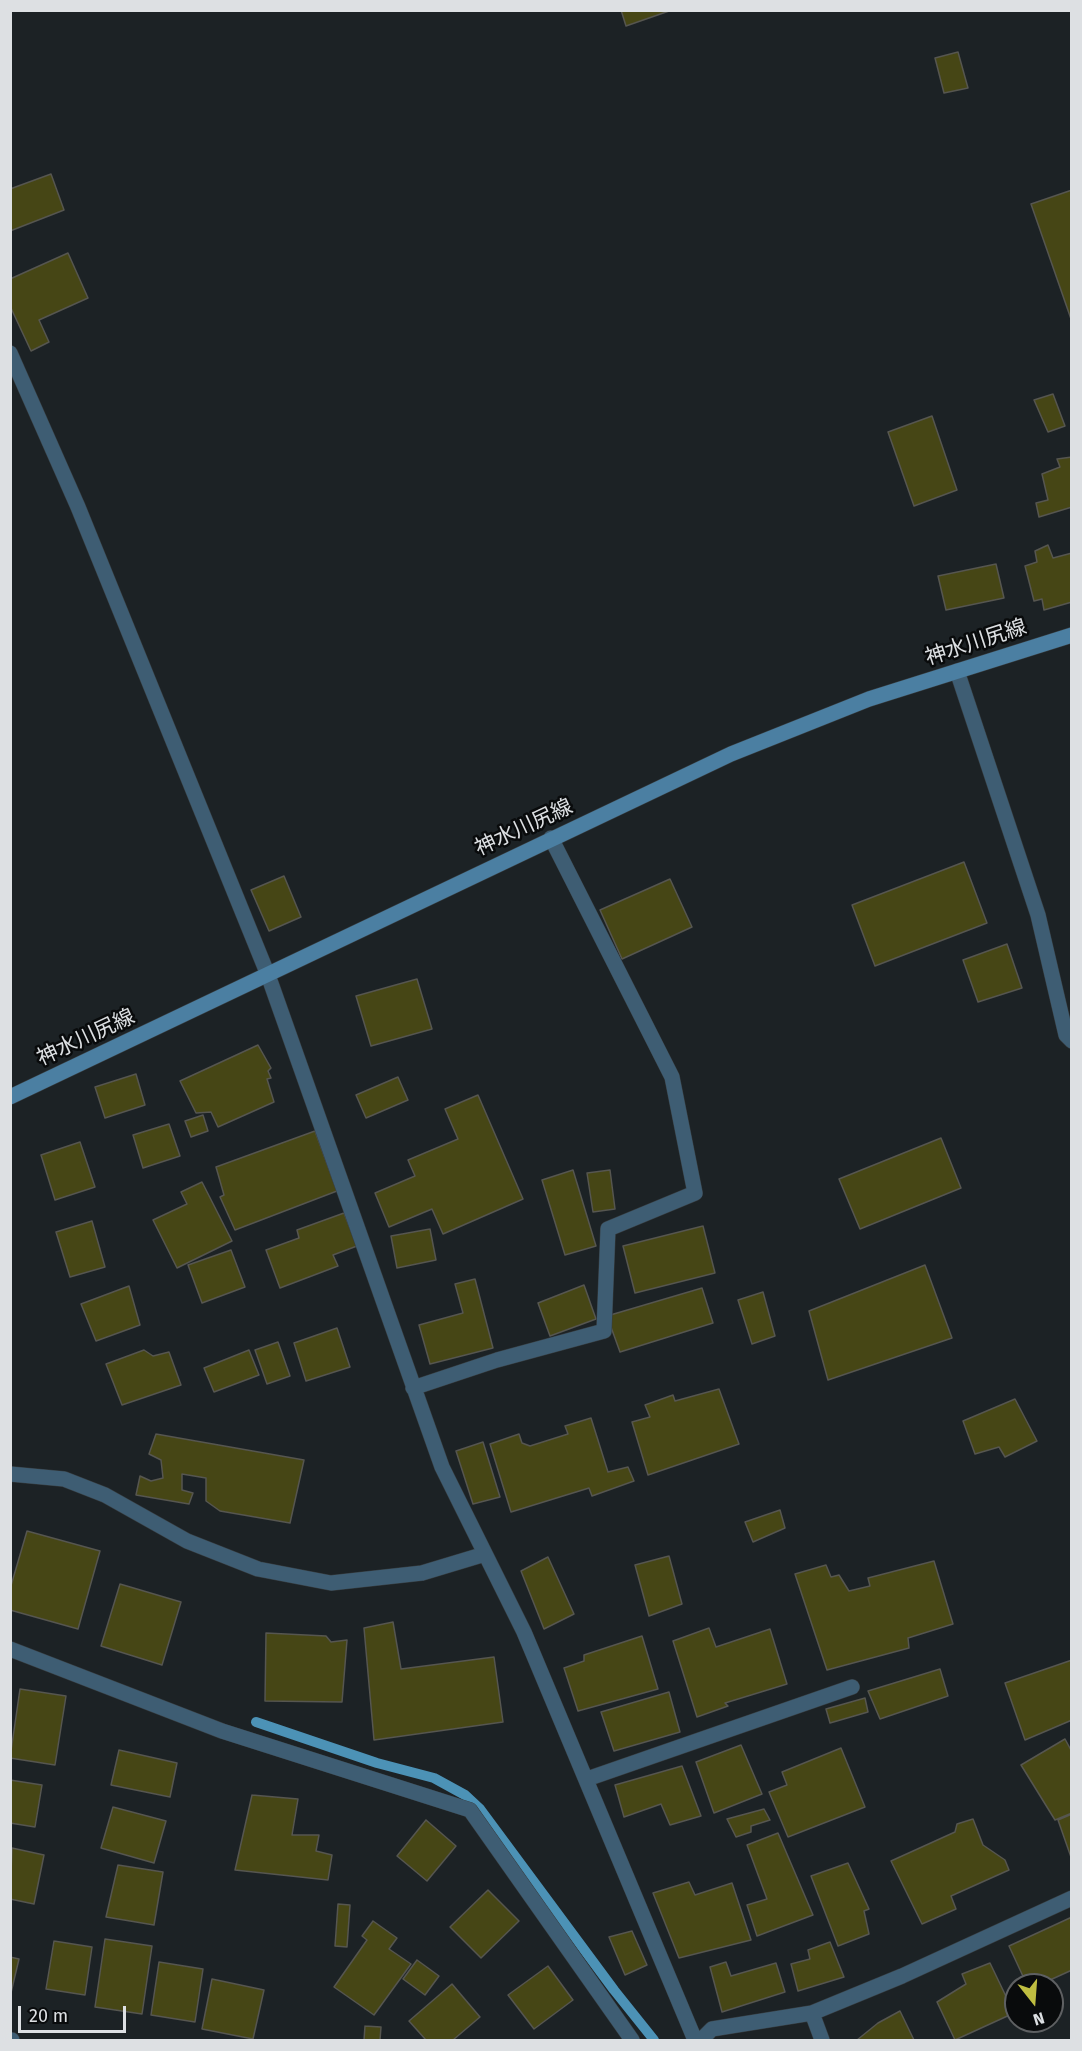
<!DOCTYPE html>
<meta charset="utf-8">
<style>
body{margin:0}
#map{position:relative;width:1082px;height:2051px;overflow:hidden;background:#1c2225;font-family:"Fira Sans",sans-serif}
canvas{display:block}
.frame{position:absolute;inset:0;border:12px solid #dde0e3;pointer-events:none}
.north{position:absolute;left:1004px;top:1973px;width:60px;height:60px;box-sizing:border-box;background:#090b0c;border:2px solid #5e6062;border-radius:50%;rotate:163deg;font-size:16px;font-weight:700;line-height:24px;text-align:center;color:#dde0e3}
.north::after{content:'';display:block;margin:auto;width:21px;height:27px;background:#bfbe41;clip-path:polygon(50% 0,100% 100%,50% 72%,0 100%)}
.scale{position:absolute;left:18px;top:2006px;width:108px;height:27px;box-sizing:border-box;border:3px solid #dde0e3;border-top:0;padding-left:8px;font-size:18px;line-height:21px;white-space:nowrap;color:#dde0e3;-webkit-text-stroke:4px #090b0c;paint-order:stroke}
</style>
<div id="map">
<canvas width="1082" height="2051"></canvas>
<div class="frame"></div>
<div class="north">N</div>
<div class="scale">20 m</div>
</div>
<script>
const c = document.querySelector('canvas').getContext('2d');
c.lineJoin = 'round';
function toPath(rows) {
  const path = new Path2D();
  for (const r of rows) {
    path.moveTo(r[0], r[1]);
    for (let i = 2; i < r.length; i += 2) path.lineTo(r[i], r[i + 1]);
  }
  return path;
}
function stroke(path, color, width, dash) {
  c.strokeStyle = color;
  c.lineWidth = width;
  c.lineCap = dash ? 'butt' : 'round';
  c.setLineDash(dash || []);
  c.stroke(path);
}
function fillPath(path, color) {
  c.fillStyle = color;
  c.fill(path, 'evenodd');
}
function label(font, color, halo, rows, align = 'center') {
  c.font = font + ' "Fira Sans","Noto Sans JP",sans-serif';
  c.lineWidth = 5;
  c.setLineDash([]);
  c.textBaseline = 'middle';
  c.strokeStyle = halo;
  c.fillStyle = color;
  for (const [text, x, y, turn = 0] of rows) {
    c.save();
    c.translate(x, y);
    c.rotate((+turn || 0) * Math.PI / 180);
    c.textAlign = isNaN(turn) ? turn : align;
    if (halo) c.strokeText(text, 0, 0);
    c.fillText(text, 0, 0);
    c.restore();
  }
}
stroke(toPath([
 [256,1722,377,1763,434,1778,465,1795,480,1809,614,1990,654,2040]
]), '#4c92b6', 10);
const building = toPath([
 [621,10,672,10,626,26,621,10],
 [958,52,968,88,944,93,935,58,958,52],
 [51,174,64,210,10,231,10,189,51,174],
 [1072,190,1072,319,1071,319,1031,204,1072,190],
 [68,253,88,298,39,320,49,342,31,351,10,306,10,279,68,253],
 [1053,394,1065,426,1048,432,1034,400,1053,394],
 [932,416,957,490,914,506,888,432,932,416],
 [1072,457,1072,507,1039,517,1036,503,1048,500,1042,474,1060,467,1057,459,1072,457],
 [1048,545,1053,558,1072,553,1072,602,1044,610,1042,599,1034,601,1025,566,1037,562,1035,551,1048,545],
 [996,564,1004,598,946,610,938,576,996,564],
 [964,862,987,923,875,966,852,905,964,862],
 [284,876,301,917,269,931,251,890,284,876],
 [670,879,692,927,622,959,600,910,670,879],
 [1007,944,1022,988,978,1002,963,960,1007,944],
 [417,979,432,1029,371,1046,356,996,417,979],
 [258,1045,271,1068,268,1071,271,1078,267,1079,274,1102,218,1127,211,1112,196,1113,180,1081,258,1045],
 [136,1074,145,1105,105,1118,95,1087,136,1074],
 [398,1077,408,1100,366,1118,356,1095,398,1077],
 [478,1095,523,1199,443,1234,432,1209,389,1227,375,1193,415,1176,408,1160,458,1139,445,1109,478,1095],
 [203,1115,208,1131,191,1137,185,1121,203,1115],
 [169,1124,180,1156,143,1168,133,1135,169,1124],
 [315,1131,337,1191,235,1230,220,1197,224,1195,216,1167,315,1131],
 [941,1138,961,1188,860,1229,839,1179,941,1138],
 [80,1142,95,1187,55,1200,41,1155,80,1142],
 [573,1170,596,1246,565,1255,542,1180,573,1170],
 [610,1170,615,1209,593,1212,587,1173,610,1170],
 [202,1182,232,1241,177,1268,153,1220,187,1204,181,1192,202,1182],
 [344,1213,357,1246,333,1255,338,1266,280,1288,266,1250,299,1238,297,1230,344,1213],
 [92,1221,105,1267,70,1277,56,1232,92,1221],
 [703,1226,715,1273,635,1293,623,1246,703,1226],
 [430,1229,436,1260,397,1268,391,1236,430,1229],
 [231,1250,245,1287,202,1303,188,1265,231,1250],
 [925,1265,952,1338,828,1380,809,1311,925,1265],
 [475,1279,493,1348,430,1364,419,1325,463,1313,455,1284,475,1279],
 [584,1285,596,1319,550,1336,538,1303,584,1285],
 [129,1286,140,1325,96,1341,81,1304,129,1286],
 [702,1288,713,1323,620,1352,607,1316,702,1288],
 [763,1292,775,1336,752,1344,738,1300,763,1292],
 [337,1328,350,1367,306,1381,294,1343,337,1328],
 [278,1342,290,1376,267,1384,255,1350,278,1342],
 [144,1350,153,1356,169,1352,181,1385,122,1405,106,1364,144,1350],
 [249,1350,259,1375,214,1392,204,1368,249,1350],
 [719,1389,739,1444,648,1475,632,1422,650,1417,645,1405,673,1395,675,1401,719,1389],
 [1015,1399,1037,1441,1005,1457,999,1447,975,1454,963,1421,1015,1399],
 [591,1418,608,1472,628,1467,634,1481,592,1496,589,1488,511,1512,490,1444,519,1434,522,1443,530,1446,568,1434,565,1426,591,1418],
 [156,1434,304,1460,290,1523,220,1511,206,1501,206,1478,182,1474,182,1490,193,1493,189,1504,136,1495,140,1476,151,1481,163,1478,161,1460,149,1454,156,1434],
 [483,1442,500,1497,473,1504,456,1451,483,1442],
 [780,1510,785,1528,753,1542,745,1522,780,1510],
 [27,1531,100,1551,78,1629,10,1610,10,1589,27,1531],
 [669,1556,682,1604,649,1616,635,1565,669,1556],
 [548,1557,574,1614,544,1629,521,1571,548,1557],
 [934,1561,953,1624,908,1638,909,1648,827,1670,795,1574,826,1565,831,1577,839,1575,849,1591,870,1586,868,1578,934,1561],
 [120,1584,181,1602,162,1665,101,1646,120,1584],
 [393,1622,401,1669,494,1657,503,1722,374,1740,364,1628,393,1622],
 [709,1628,716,1647,770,1629,787,1684,725,1703,728,1706,697,1717,673,1641,709,1628],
 [266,1633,326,1636,331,1642,347,1640,342,1702,265,1701,266,1633],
 [642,1636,658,1689,578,1711,564,1668,584,1661,584,1655,642,1636],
 [1072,1660,1072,1720,1025,1740,1005,1683,1072,1660],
 [940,1669,948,1696,880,1719,868,1691,940,1669],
 [20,1689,66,1696,55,1765,10,1758,20,1689],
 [669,1692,680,1732,614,1751,601,1712,669,1692],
 [865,1698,868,1712,830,1723,826,1709,865,1698],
 [1065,1739,1072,1752,1072,1813,1055,1820,1021,1765,1065,1739],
 [741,1745,762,1794,714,1813,696,1762,741,1745],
 [841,1748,865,1807,788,1837,769,1792,787,1785,782,1772,841,1748],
 [119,1750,177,1763,170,1797,111,1785,119,1750],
 [682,1766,701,1816,670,1825,661,1804,624,1817,615,1785,682,1766],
 [10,1780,42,1785,35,1827,10,1823,10,1780],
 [252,1795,298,1799,292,1835,319,1835,316,1851,332,1855,328,1880,235,1870,252,1795],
 [113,1807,166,1821,154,1863,101,1848,113,1807],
 [764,1809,770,1820,751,1826,751,1832,736,1837,727,1819,764,1809],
 [1072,1814,1072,1860,1058,1820,1072,1814],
 [973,1819,983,1845,1005,1860,1009,1870,951,1896,956,1909,922,1924,891,1861,955,1832,957,1824,973,1819],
 [426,1820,456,1846,427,1881,397,1856,426,1820],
 [778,1833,813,1915,757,1936,747,1905,767,1899,747,1845,778,1833],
 [12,1848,44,1855,34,1904,10,1899,12,1848],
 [848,1863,869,1909,864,1911,869,1934,838,1946,811,1876,848,1863],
 [118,1865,163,1872,154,1925,106,1917,118,1865],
 [689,1882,695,1895,732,1883,751,1940,679,1958,653,1893,689,1882],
 [488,1890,519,1921,481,1958,450,1927,488,1890],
 [338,1904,350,1905,347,1947,335,1946,338,1904],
 [1072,1917,1072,1970,1039,1985,1027,1985,1009,1946,1072,1917],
 [373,1921,397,1938,389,1949,411,1964,374,2015,334,1987,367,1940,362,1936,373,1921],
 [632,1931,647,1965,625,1975,609,1937,632,1931],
 [105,1939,152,1946,142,2014,95,2007,105,1939],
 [54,1941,92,1947,85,1995,46,1989,54,1941],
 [830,1942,844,1977,798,1991,791,1964,810,1959,808,1950,830,1942],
 [10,1957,19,1959,10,1997,10,1957],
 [417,1960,439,1976,425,1995,403,1979,417,1960],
 [159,1962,203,1969,195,2022,151,2015,159,1962],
 [726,1962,731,1976,776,1963,785,1992,722,2012,710,1967,726,1962],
 [990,1963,1014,2013,955,2040,937,2002,966,1984,962,1974,990,1963],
 [548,1966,573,2000,534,2029,508,1995,548,1966],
 [212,1979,264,1990,253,2039,202,2029,212,1979],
 [452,1984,480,2017,453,2040,426,2040,409,2021,452,1984],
 [900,2011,914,2040,857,2040,878,2023,900,2011],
 [365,2026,381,2027,380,2040,364,2040,365,2026]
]);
fillPath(building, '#464615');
stroke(building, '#565650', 1.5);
const street = toPath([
 [10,353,78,507,268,975,442,1467,524,1632,695,2040],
 [957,671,1038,915,1066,1035,1072,1041],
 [413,1388,497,1360,604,1331,608,1229,695,1193,672,1077,551,838],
 [10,1474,64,1479,105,1495,187,1541,258,1569,331,1583,422,1573,485,1554],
 [10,1649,222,1731,470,1810,632,2040],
 [587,1779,852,1687],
 [812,2013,822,2040],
 [10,2040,12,2040],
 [701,2040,712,2029,812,2013,902,1976,1072,1898]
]);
const secondary = toPath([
 [10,1097,731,754,869,699,1072,635]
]);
stroke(street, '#373d40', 16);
stroke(secondary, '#373d40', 16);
stroke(street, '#3e5d73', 15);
stroke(secondary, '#4b7fa2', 15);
label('21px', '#dde0e3', '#090b0c', [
 ["神水川尻線",976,643,-18],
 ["神水川尻線",524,828,-25],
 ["神水川尻線",86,1038,-25]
]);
</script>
